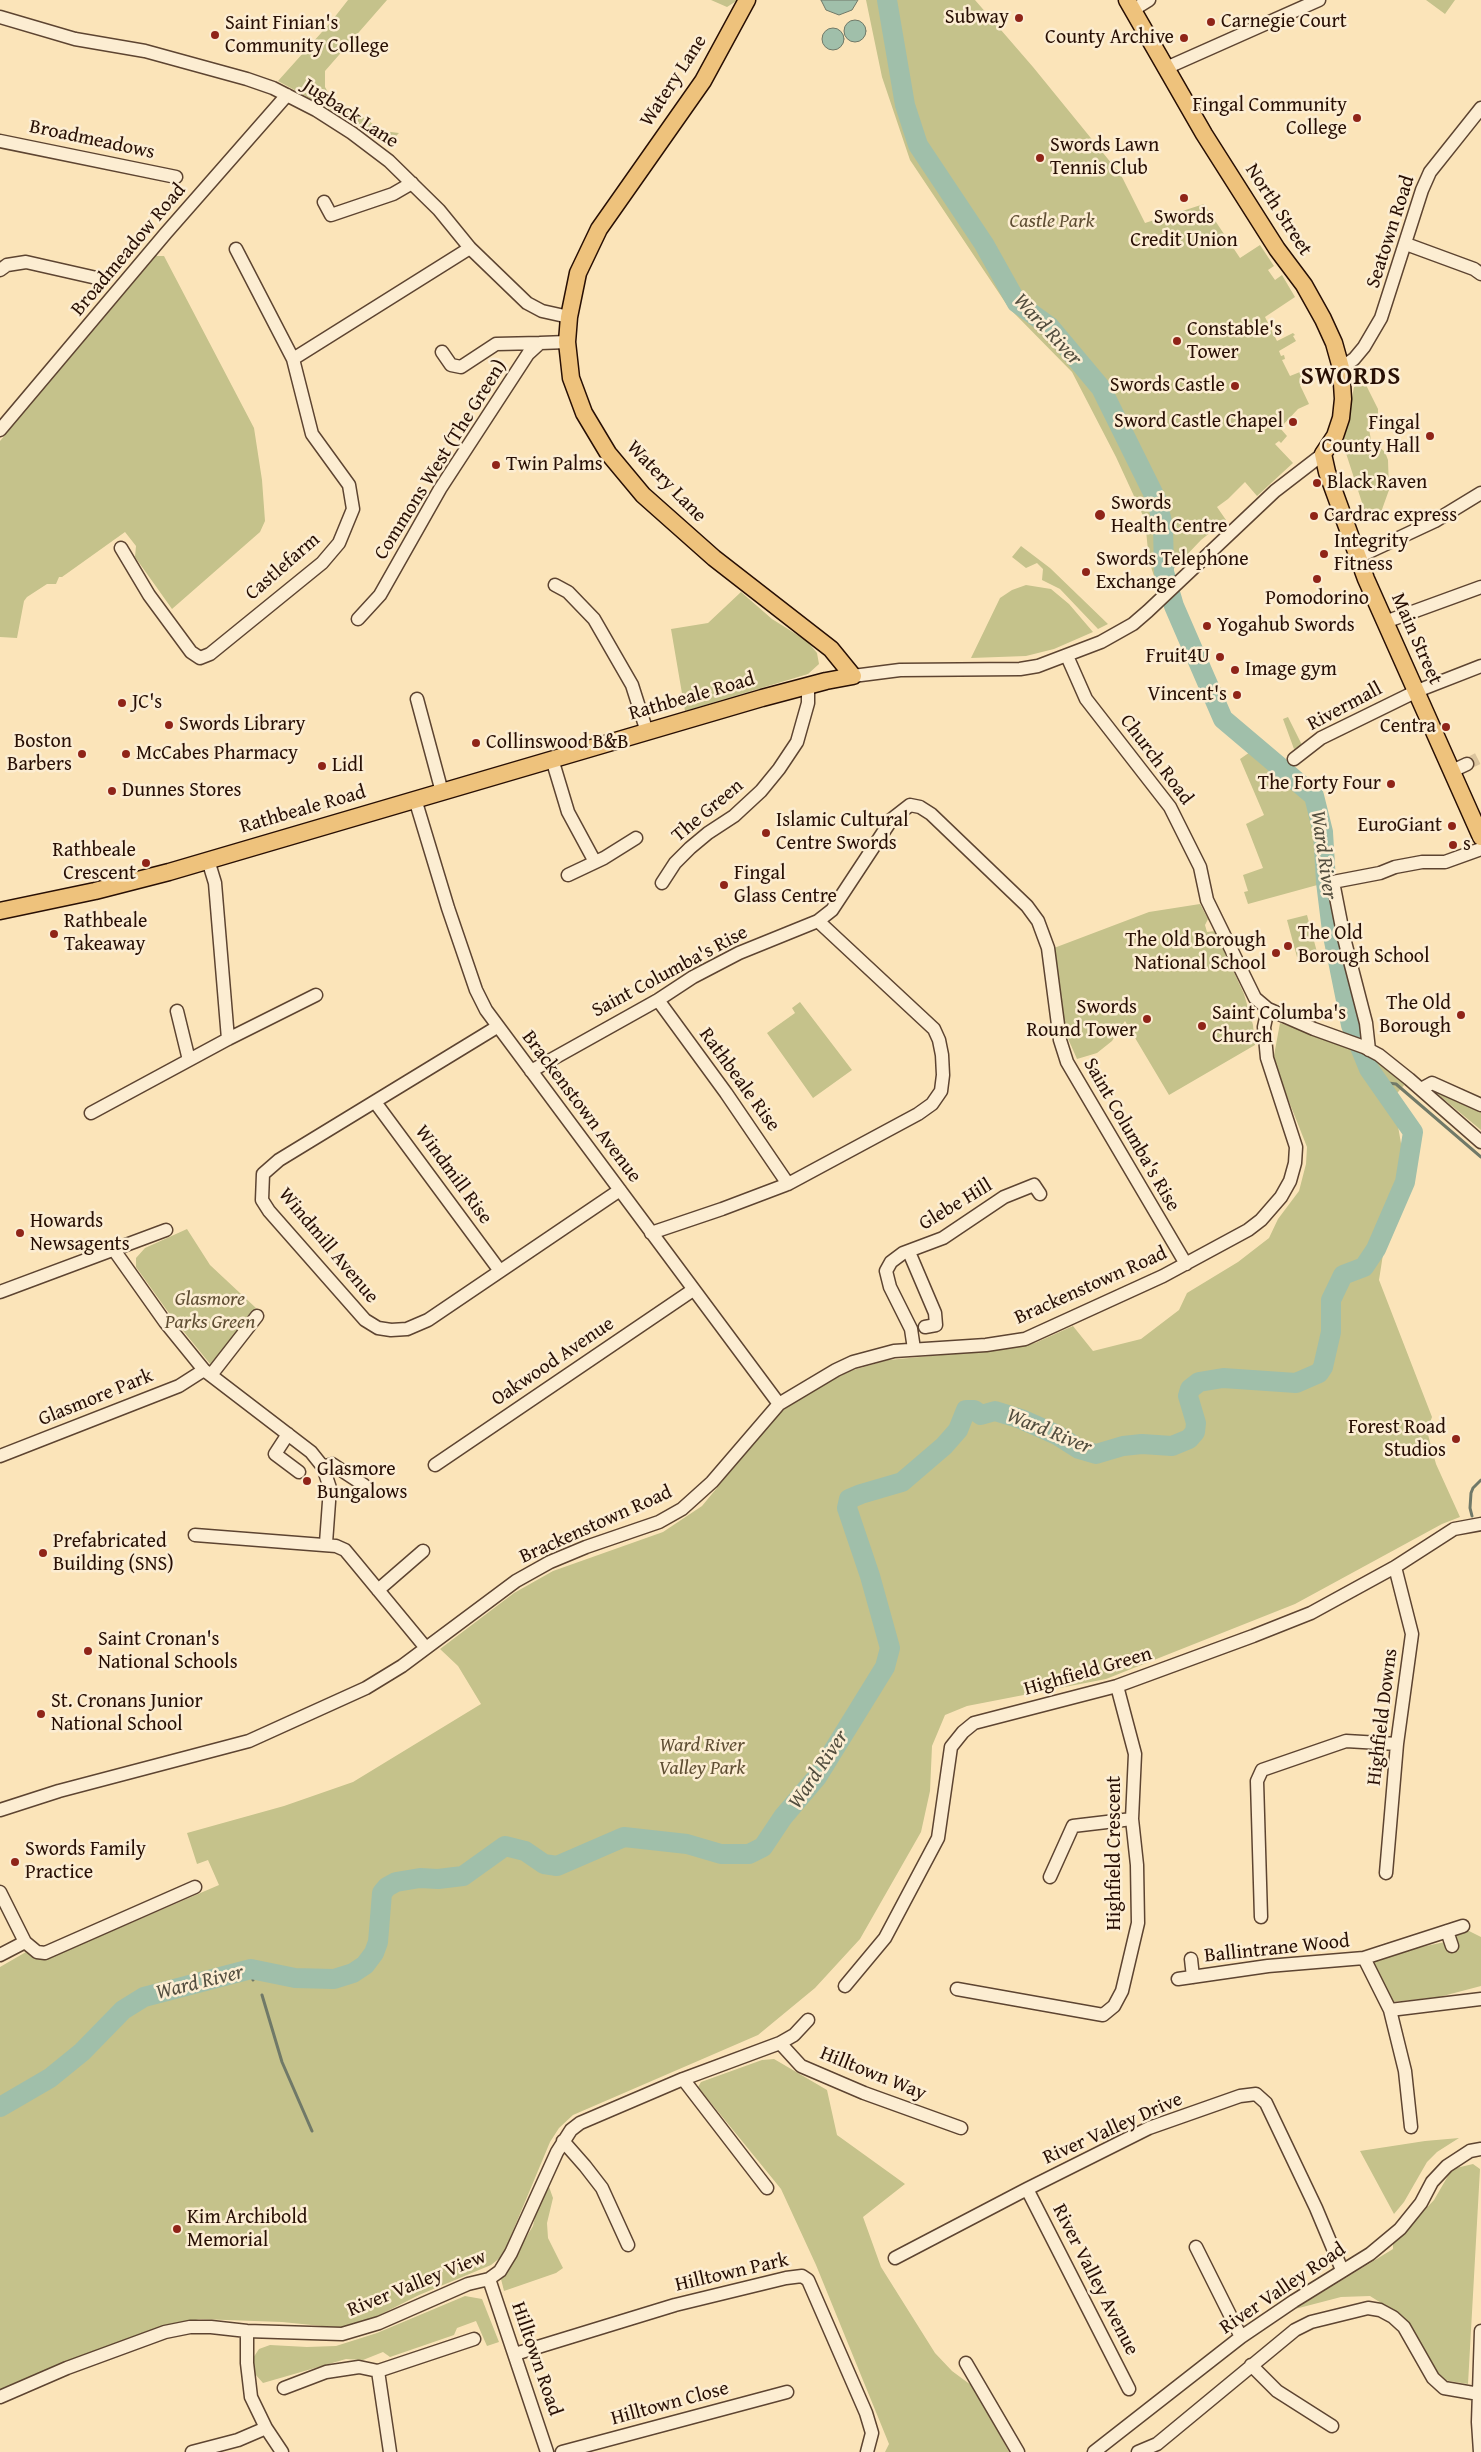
<!DOCTYPE html>
<style>
body{margin:0}
canvas{display:block;background:#fbe4b9}
</style>
<canvas width="1481" height="2452"></canvas>
<script>
const c = document.querySelector('canvas').getContext('2d');
c.lineJoin = 'round';
function fillPath(path, color) {
  c.fillStyle = color;
  c.fill(path, 'evenodd');
}
function toPath(rows) {
  const path = new Path2D();
  for (const r of rows) {
    if (r.length === 3) {
      path.moveTo(r[0] + r[2], r[1]);
      path.arc(r[0], r[1], r[2], 0, 2 * Math.PI);
      continue;
    }
    path.moveTo(r[0], r[1]);
    for (let i = 2; i < r.length; i += 2) path.lineTo(r[i], r[i + 1]);
  }
  return path;
}
function stroke(path, color, width, dash) {
  c.strokeStyle = color;
  c.lineWidth = width;
  c.lineCap = dash ? 'butt' : 'round';
  c.setLineDash(dash || []);
  c.stroke(path);
}
function label(font, color, halo, rows, align = 'center') {
  c.font = font + ' "Gentium Book Plus",serif';
  c.lineWidth = 5;
  c.setLineDash([]);
  c.textBaseline = 'middle';
  c.strokeStyle = halo;
  c.fillStyle = color;
  for (const [text, x, y, turn = 0] of rows) {
    c.save();
    c.translate(x, y);
    c.rotate((+turn || 0) * Math.PI / 180);
    c.textAlign = isNaN(turn) ? turn : align;
    if (halo) c.strokeText(text, 0, 0);
    c.fillText(text, 0, 0);
    c.restore();
  }
}
fillPath(toPath([
 [348,0,387,0,325,71,325,87,329,94,383,131,399,133,393,139,383,143,355,123,278,81,330,23],
 [711,0,738,0,727,7],
 [866,0,975,0,1033,67,1121,175,1145,223,1204,204,1240,258,1260,245,1274,266,1268,270,1275,280,1282,275,1295,297,1265,317,1277,341,1293,333,1295,335,1293,336,1296,341,1279,351,1281,356,1284,355,1285,359,1282,360,1290,376,1300,372,1305,383,1300,385,1309,404,1298,409,1280,428,1287,436,1281,443,1279,441,1275,444,1293,463,1257,496,1245,482,1228,499,1217,507,1226,520,1201,540,1164,579,1154,576,1149,561,1145,520,1116,457,1072,372,1009,308,910,160,882,77],
 [1426,0,1455,0,1445,14],
 [156,256,164,256,254,428,262,480,265,521,260,532,172,609,135,557,136,546,125,532,62,577,59,577,56,584,47,584,27,597,24,601,17,638,0,637,0,441],
 [1364,381,1378,409,1378,421,1369,429,1371,440,1385,452,1388,460,1389,490,1380,515,1374,516,1366,515,1343,444,1354,387],
 [1021,546,1050,568,1108,624,1098,629,1060,589,1042,580,1043,569,1037,563,1026,568,1012,557],
 [1026,585,1051,589,1069,604,1093,632,1054,649,1026,656,971,658,1000,598,1012,590],
 [741,592,772,619,807,641,817,653,819,664,808,674,685,711,671,629,708,623],
 [1288,717,1302,745,1294,749,1283,719],
 [1253,750,1291,780,1303,792,1309,802,1318,831,1321,884,1248,904,1244,892,1248,891,1243,875,1263,868,1246,824,1264,815,1240,759],
 [1200,904,1208,919,1205,925,1207,932,1215,931,1244,994,1253,1025,1255,1045,1169,1095,1125,1021,1112,1041,1097,1053,1077,1059,1066,1034,1054,948,1149,912],
 [1307,915,1317,952,1297,957,1287,920],
 [800,1002,852,1070,813,1098,767,1033,795,1013,792,1008],
 [1280,1023,1345,1045,1373,1058,1405,1084,1385,1107,1398,1126,1402,1149,1400,1169,1382,1218,1389,1238,1384,1248,1379,1280,1432,1417,1427,1431,1436,1464,1460,1517,1442,1524,1295,1604,1106,1679,967,1706,945,1715,932,1746,930,1791,921,1832,860,1939,815,1988,758,2035,573,2115,559,2128,550,2142,507,2245,501,2257,491,2265,419,2295,352,2329,282,2322,199,2319,114,2346,0,2390,0,1967,26,1952,44,1957,61,1953,219,1885,208,1860,197,1864,187,1833,284,1806,353,1782,481,1704,458,1666,440,1649,514,1593,553,1571,663,1532,702,1506,777,1415,802,1396,850,1371,888,1360,1007,1349,1035,1343,1073,1326,1093,1351,1141,1339,1179,1310,1187,1293,1238,1262,1269,1238,1278,1219,1299,1191,1306,1164,1307,1147,1273,1061],
 [1436,1091,1481,1111,1481,1130,1435,1092],
 [187,1229,210,1265,256,1308,211,1365,171,1316,136,1267,136,1258,145,1248],
 [1465,1929,1481,1937,1481,1986,1439,1997,1392,2002,1374,1964,1375,1957,1454,1940,1456,1933],
 [774,2059,827,2090,837,2135,905,2184,863,2217,881,2267,935,2353,952,2371,975,2388,1009,2452,885,2452,889,2444,816,2265,781,2189,698,2087,701,2082,762,2060],
 [1459,2138,1437,2152,1427,2162,1404,2202,1394,2214,1360,2151,1425,2141],
 [1473,2164,1480,2169,1468,2384,1443,2380,1433,2371,1412,2328,1400,2315,1370,2296,1341,2297,1295,2309,1393,2249,1393,2244,1434,2200,1452,2169],
 [548,2184,553,2198,547,2223,548,2238,563,2268,556,2273,504,2291,501,2279,533,2226,537,2208],
 [465,2296,482,2299,499,2342,487,2346,476,2321,457,2328,454,2335,390,2357,383,2352,363,2360,346,2359,263,2383,255,2374,253,2358,259,2349,270,2345,307,2347,336,2346,377,2333]
]), '#c5c28b');
const water = toPath([
 [821,0,858,0,852,10,839,15,826,10,821,0],
 [855,31,11],
 [833,39,11]
]);
fillPath(water, '#a0bfaa');
stroke(water, '#707968', 1);
stroke(toPath([
 [1380,1082,1396,1084,1481,1157],
 [1472,1516,1470,1508,1471,1493,1473,1488,1481,1480],
 [251,1969,253,1980],
 [262,1995,282,2062,312,2131]
]), '#707968', 3);
stroke(toPath([
 [0,2107,50,2078,82,2052,123,2010,144,1997,251,1969,295,1978,334,1979,353,1973,365,1965,374,1953,378,1942,382,1893,387,1887,396,1882,420,1878,438,1879,463,1876,505,1846,525,1851,544,1864,557,1866,624,1837,687,1844,721,1854,749,1854,763,1847,783,1817,817,1777,885,1667,890,1648,870,1576,847,1508,849,1499,861,1494,902,1482,944,1446,958,1430,966,1410,974,1410,981,1415,995,1411,1021,1419,1057,1435,1079,1449,1096,1454,1123,1446,1142,1444,1172,1446,1189,1439,1195,1432,1196,1423,1188,1396,1190,1389,1199,1382,1223,1378,1296,1383,1319,1373,1323,1367,1331,1332,1331,1300,1343,1275,1364,1267,1376,1249,1405,1182,1413,1132,1369,1069,1351,1025,1332,931,1326,882,1323,832,1314,796,1223,719,1174,606,1164,572,1163,526,1157,501,1101,388,1049,326,1017,303,984,244,918,145,905,105,887,0]
]), '#a0bfaa', 20);
stroke(toPath([
 [1467,764,1481,757]
]), '#dbc49e', 12, [12, 6]);
const minor = toPath([
 [1133,10,1149,0],
 [0,17,75,39,145,51,247,79,273,88,316,110,352,133,389,161,439,210,470,248,527,303,542,311,569,317],
 [1166,68,1319,0],
 [0,141,176,177],
 [324,202,331,215,393,194,412,183],
 [1406,244,1474,269,1481,274],
 [0,270,7,265,26,262,101,279],
 [442,352,451,365,461,367,496,344,540,343],
 [293,359,470,248],
 [1341,368,1354,359,1364,347,1381,318,1422,190,1430,172,1481,108],
 [0,430,166,233,287,95],
 [121,548,149,595,191,652,200,658,210,654,322,563,339,543,353,509,349,485,312,434,293,359,236,249],
 [1358,557,1435,521,1481,493],
 [555,585,568,592,594,619,632,685,647,732],
 [358,619,380,595,440,489,528,354,540,343,567,342],
 [1385,622,1481,587],
 [1067,656,1086,699,1170,807,1200,867,1207,900,1255,998,1268,1009,1314,1029,1364,1047,1379,1055,1409,1079,1481,1142],
 [853,676,900,670,1020,669,1038,666,1101,642,1133,624,1148,611,1275,491,1323,454],
 [417,699,442,792],
 [552,759,568,812,595,862],
 [1294,759,1321,738,1417,691,1481,666],
 [1452,771,1467,764],
 [415,799,448,908,476,990,486,1010,779,1404],
 [208,860,215,883,228,1039],
 [568,875,604,858,636,838],
 [662,883,675,863,690,848,708,833,734,816,761,791,779,769,797,742,808,703,808,686],
 [658,1000,726,1093,788,1184],
 [177,1011,189,1060],
 [497,1027,279,1160,263,1174,262,1200,269,1211,365,1320,378,1328,391,1330,407,1329,428,1320,620,1190],
 [1369,1050,1366,1023,1344,938,1333,882,1380,873,1395,867,1422,862,1445,862,1481,849],
 [531,1071,658,1000,693,977,739,953,818,921,832,910,892,819,910,805,920,807,931,814,1027,906,1038,921,1048,948,1060,1040,1067,1062,1186,1264],
 [1421,1089,1432,1083,1481,1105],
 [375,1102,500,1271],
 [91,1113,228,1039,316,995],
 [651,1233,722,1209,788,1184,918,1114,932,1104,941,1091,943,1075,942,1055,939,1040,934,1029,818,921],
 [114,1250,165,1322,204,1370,311,1452,323,1467,330,1488,326,1543],
 [909,1252,935,1313,936,1325,925,1327],
 [0,1292,166,1230],
 [914,1349,911,1329,890,1287,886,1271,891,1262,903,1253,943,1238,1004,1197,1034,1185,1040,1194],
 [211,1375,257,1316],
 [288,1434,275,1454,299,1472],
 [0,1456,179,1386,204,1370],
 [435,1465,693,1290],
 [323,1467,332,1464,364,1485],
 [195,1535,336,1546,345,1550,355,1562,426,1648],
 [378,1590,423,1551],
 [0,1810,59,1791,249,1741,366,1688,402,1666,516,1581,550,1562,586,1547,659,1522,682,1509,712,1482,779,1404,836,1370,853,1362,894,1351,986,1345,1025,1339,1163,1276,1248,1230,1261,1220,1281,1197,1290,1181,1295,1163,1296,1147,1267,1058,1264,1027,1268,1009],
 [1386,1873,1397,1744,1412,1634,1395,1567],
 [1050,1877,1073,1826,1132,1819],
 [0,1892,25,1942,37,1952,45,1953,195,1887],
 [1261,1917,1257,1781,1262,1770,1346,1741,1397,1744],
 [1447,1931,1452,1946],
 [0,1955,25,1942],
 [1364,1958,1390,2010,1405,2071,1411,2127],
 [1191,1959,1193,1977],
 [1178,1979,1268,1966,1364,1958,1463,1926],
 [845,1986,885,1938,938,1838,951,1747,963,1732,974,1723,1117,1686,1253,1636,1311,1613,1395,1567,1454,1529,1481,1524],
 [957,1989,1103,2015,1114,2006,1122,1991,1138,1923,1137,1865,1132,1819,1135,1754,1117,1686],
 [1390,2010,1481,1999],
 [780,2043,801,2066,864,2093,961,2128],
 [683,2079,767,2188],
 [563,2141,585,2166,602,2188,628,2245],
 [1027,2189,1129,2389],
 [1196,2247,1241,2337],
 [895,2258,1027,2189,1149,2128,1240,2096,1256,2094,1266,2103,1316,2208,1342,2270],
 [489,2279,547,2452],
 [247,2331,247,2363,251,2397,266,2428,282,2452],
 [515,2354,675,2305,786,2278,802,2276,808,2280,866,2413,872,2433,867,2452],
 [966,2363,1018,2452],
 [1251,2365,1277,2391,1332,2426],
 [378,2371,390,2452],
 [284,2388,326,2372,359,2367,378,2371,474,2339],
 [0,2397,67,2368,165,2332,190,2327,211,2327,247,2331,342,2334,379,2323,468,2284,489,2279,500,2271,511,2253,557,2152,571,2130,580,2123,683,2079,780,2043,794,2035,808,2020],
 [192,2452,238,2440,266,2428],
 [562,2452,787,2392],
 [1094,2452,1241,2337,1294,2301,1370,2254,1400,2229,1421,2203,1432,2182,1447,2166,1470,2151,1481,2149],
 [1138,2452,1157,2444,1295,2330,1311,2322,1368,2308,1380,2310,1393,2317,1404,2327,1433,2378,1444,2388,1479,2394],
 [1480,2452,1478,2422,1481,2331]
]);
const major = toPath([
 [1127,0,1204,134,1277,249,1304,285,1323,319,1334,343,1341,368,1343,399,1341,418,1335,436,1323,454,1327,472,1366,579,1481,837],
 [0,911,95,891,169,872,762,698,826,681,853,676,831,649,714,558,643,495,608,453,584,413,571,378,567,342,569,317,578,273,599,229,703,81,747,0]
]);
stroke(minor, '#5d4431', 15);
stroke(major, '#280f04', 19);
stroke(minor, '#fcedd2', 12);
stroke(major, '#eec27c', 16);
for (const [x, y, r, color] of [
 [1019,18,5,"#8f2418"],
 [1211,22,5,"#8f2418"],
 [215,35,5,"#8f2418"],
 [1184,38,5,"#8f2418"],
 [1357,118,5,"#8f2418"],
 [1040,158,5,"#8f2418"],
 [1184,198,5,"#8f2418"],
 [1177,341,5,"#8f2418"],
 [1235,386,5,"#8f2418"],
 [1293,422,5,"#8f2418"],
 [1430,436,5,"#8f2418"],
 [496,465,5,"#8f2418"],
 [1317,483,5,"#8f2418"],
 [1100,515,6,"#8f2418"],
 [1314,516,5,"#8f2418"],
 [1324,554,5,"#8f2418"],
 [1086,572,5,"#8f2418"],
 [1317,579,5,"#8f2418"],
 [1207,626,5,"#8f2418"],
 [1220,657,5,"#8f2418"],
 [1235,670,5,"#8f2418"],
 [1237,695,5,"#8f2418"],
 [122,703,5,"#8f2418"],
 [169,725,5,"#8f2418"],
 [1446,727,5,"#8f2418"],
 [476,743,5,"#8f2418"],
 [82,754,5,"#8f2418"],
 [126,754,5,"#8f2418"],
 [322,766,5,"#8f2418"],
 [1391,784,5,"#8f2418"],
 [112,791,5,"#8f2418"],
 [1452,826,5,"#8f2418"],
 [766,833,5,"#8f2418"],
 [1453,845,5,"#8f2418"],
 [146,863,5,"#8f2418"],
 [724,885,5,"#8f2418"],
 [54,934,5,"#8f2418"],
 [1288,946,5,"#8f2418"],
 [1276,953,5,"#8f2418"],
 [1461,1015,5,"#8f2418"],
 [1147,1019,5,"#8f2418"],
 [1202,1026,5,"#8f2418"],
 [20,1233,5,"#8f2418"],
 [1456,1439,5,"#8f2418"],
 [307,1481,5,"#8f2418"],
 [43,1553,5,"#8f2418"],
 [88,1651,5,"#8f2418"],
 [41,1714,5,"#8f2418"],
 [15,1862,5,"#8f2418"],
 [177,2229,5,"#8f2418"]
]) {
  const dot = new Path2D();
  dot.arc(x, y, r, 0, 2 * Math.PI);
  c.fillStyle = color;
  c.fill(dot);
  stroke(dot, '#fcedd2', 2);
}
label('20px', '#280f04', '#fcedd2', [
 ["Subway",1009,18,"right"],
 ["Carnegie Court",1221,22],
 ["Saint Finian's",225,24],
 ["Community College",225,47],
 ["County Archive",1174,38,"right"],
 ["Fingal Community",1347,106,"right"],
 ["College",1347,129,"right"],
 ["Swords Lawn",1050,146],
 ["Tennis Club",1050,169],
 ["Swords",1184,218,"center"],
 ["Credit Union",1184,241,"center"],
 ["Constable's",1187,330],
 ["Tower",1187,353],
 ["Swords Castle",1225,386,"right"],
 ["Sword Castle Chapel",1283,422,"right"],
 ["Fingal",1420,424,"right"],
 ["County Hall",1420,447,"right"],
 ["Twin Palms",506,465],
 ["Black Raven",1327,483],
 ["Swords",1111,504],
 ["Health Centre",1111,527],
 ["Cardrac express",1324,516],
 ["Integrity",1334,542],
 ["Fitness",1334,565],
 ["Swords Telephone",1096,560],
 ["Exchange",1096,583],
 ["Pomodorino",1317,599,"center"],
 ["Yogahub Swords",1217,626],
 ["Fruit4U",1210,657,"right"],
 ["Image gym",1245,670],
 ["Vincent's",1227,695,"right"],
 ["JC's",132,703],
 ["Swords Library",179,725],
 ["Centra",1436,727,"right"],
 ["Boston",72,742,"right"],
 ["Barbers",72,765,"right"],
 ["Collinswood B&B",486,743],
 ["McCabes Pharmacy",136,754],
 ["Lidl",332,766],
 ["The Forty Four",1381,784,"right"],
 ["Dunnes Stores",122,791],
 ["Islamic Cultural",776,821],
 ["Centre Swords",776,844],
 ["EuroGiant",1442,826,"right"],
 ["s",1463,845],
 ["Rathbeale",136,851,"right"],
 ["Crescent",136,874,"right"],
 ["Fingal",734,874],
 ["Glass Centre",734,897],
 ["Rathbeale",64,922],
 ["Takeaway",64,945],
 ["The Old",1298,934],
 ["Borough School",1298,957],
 ["The Old Borough",1266,941,"right"],
 ["National School",1266,964,"right"],
 ["The Old",1451,1004,"right"],
 ["Borough",1451,1027,"right"],
 ["Swords",1137,1008,"right"],
 ["Round Tower",1137,1031,"right"],
 ["Saint Columba's",1212,1014],
 ["Church",1212,1037],
 ["Howards",30,1222],
 ["Newsagents",30,1245],
 ["Forest Road",1446,1428,"right"],
 ["Studios",1446,1451,"right"],
 ["Glasmore",317,1470],
 ["Bungalows",317,1493],
 ["Prefabricated",53,1542],
 ["Building (SNS)",53,1565],
 ["Saint Cronan's",98,1640],
 ["National Schools",98,1663],
 ["St. Cronans Junior",51,1702],
 ["National School",51,1725],
 ["Swords Family",25,1850],
 ["Practice",25,1873],
 ["Kim Archibold",187,2218],
 ["Memorial",187,2241]
], 'left');
label('20px', '#280f04', '#fcedd2', [
 ["Watery Lane",674,81,-57],
 ["Jugback Lane",350,114,33],
 ["Broadmeadows",92,140,12],
 ["North Street",1278,210,57],
 ["Seatown Road",1391,232,-72],
 ["Broadmeadow Road",129,250,-50],
 ["Commons West (The Green)",441,460,-58],
 ["Watery Lane",666,482,46],
 ["Castlefarm",283,567,-41],
 ["Main Street",1416,639,66],
 ["Rathbeale Road",692,697,-16],
 ["Rivermall",1345,707,-28],
 ["Church Road",1156,760,53],
 ["Rathbeale Road",303,810,-16],
 ["The Green",708,811,-40],
 ["Saint Columba's Rise",670,972,-28],
 ["Rathbeale Rise",739,1080,54],
 ["Brackenstown Avenue",581,1107,53],
 ["Saint Columba's Rise",1131,1135,60],
 ["Windmill Rise",453,1175,54],
 ["Glebe Hill",956,1205,-31],
 ["Windmill Avenue",328,1246,50],
 ["Brackenstown Road",1091,1286,-24],
 ["Oakwood Avenue",553,1362,-34],
 ["Glasmore Park",96,1398,-22],
 ["Brackenstown Road",596,1525,-24],
 ["Highfield Green",1088,1672,-16],
 ["Highfield Downs",1383,1717,-83],
 ["Highfield Crescent",1115,1853,-90],
 ["Ballintrane Wood",1277,1949,-6],
 ["Hilltown Way",873,2074,22],
 ["River Valley Drive",1113,2129,-24],
 ["Hilltown Park",732,2273,-13],
 ["River Valley Avenue",1095,2280,63],
 ["River Valley View",417,2284,-22],
 ["River Valley Road",1283,2289,-34],
 ["Hilltown Road",536,2359,71],
 ["Hilltown Close",670,2404,-15]
]);
label('italic 20px', '#5f4e33', '#fcedd2', [
 ["Castle Park",1052,222],
 ["Glasmore",210,1300],
 ["Parks Green",210,1323],
 ["Ward River",702,1746],
 ["Valley Park",702,1769]
]);
label('italic 21px', '#524d3e', '#fcedd2', [
 ["Ward River",1047,330,47],
 ["Ward River",1323,855,82],
 ["Ward River",1049,1432,22],
 ["Ward River",819,1770,-56],
 ["Ward River",200,1983,-14]
]);
c.letterSpacing = '1px';
label('bold 25px', '#280f04', '#fcedd2', [
 ["SWORDS",1351,378]
]);
c.letterSpacing = '0px';
</script>
